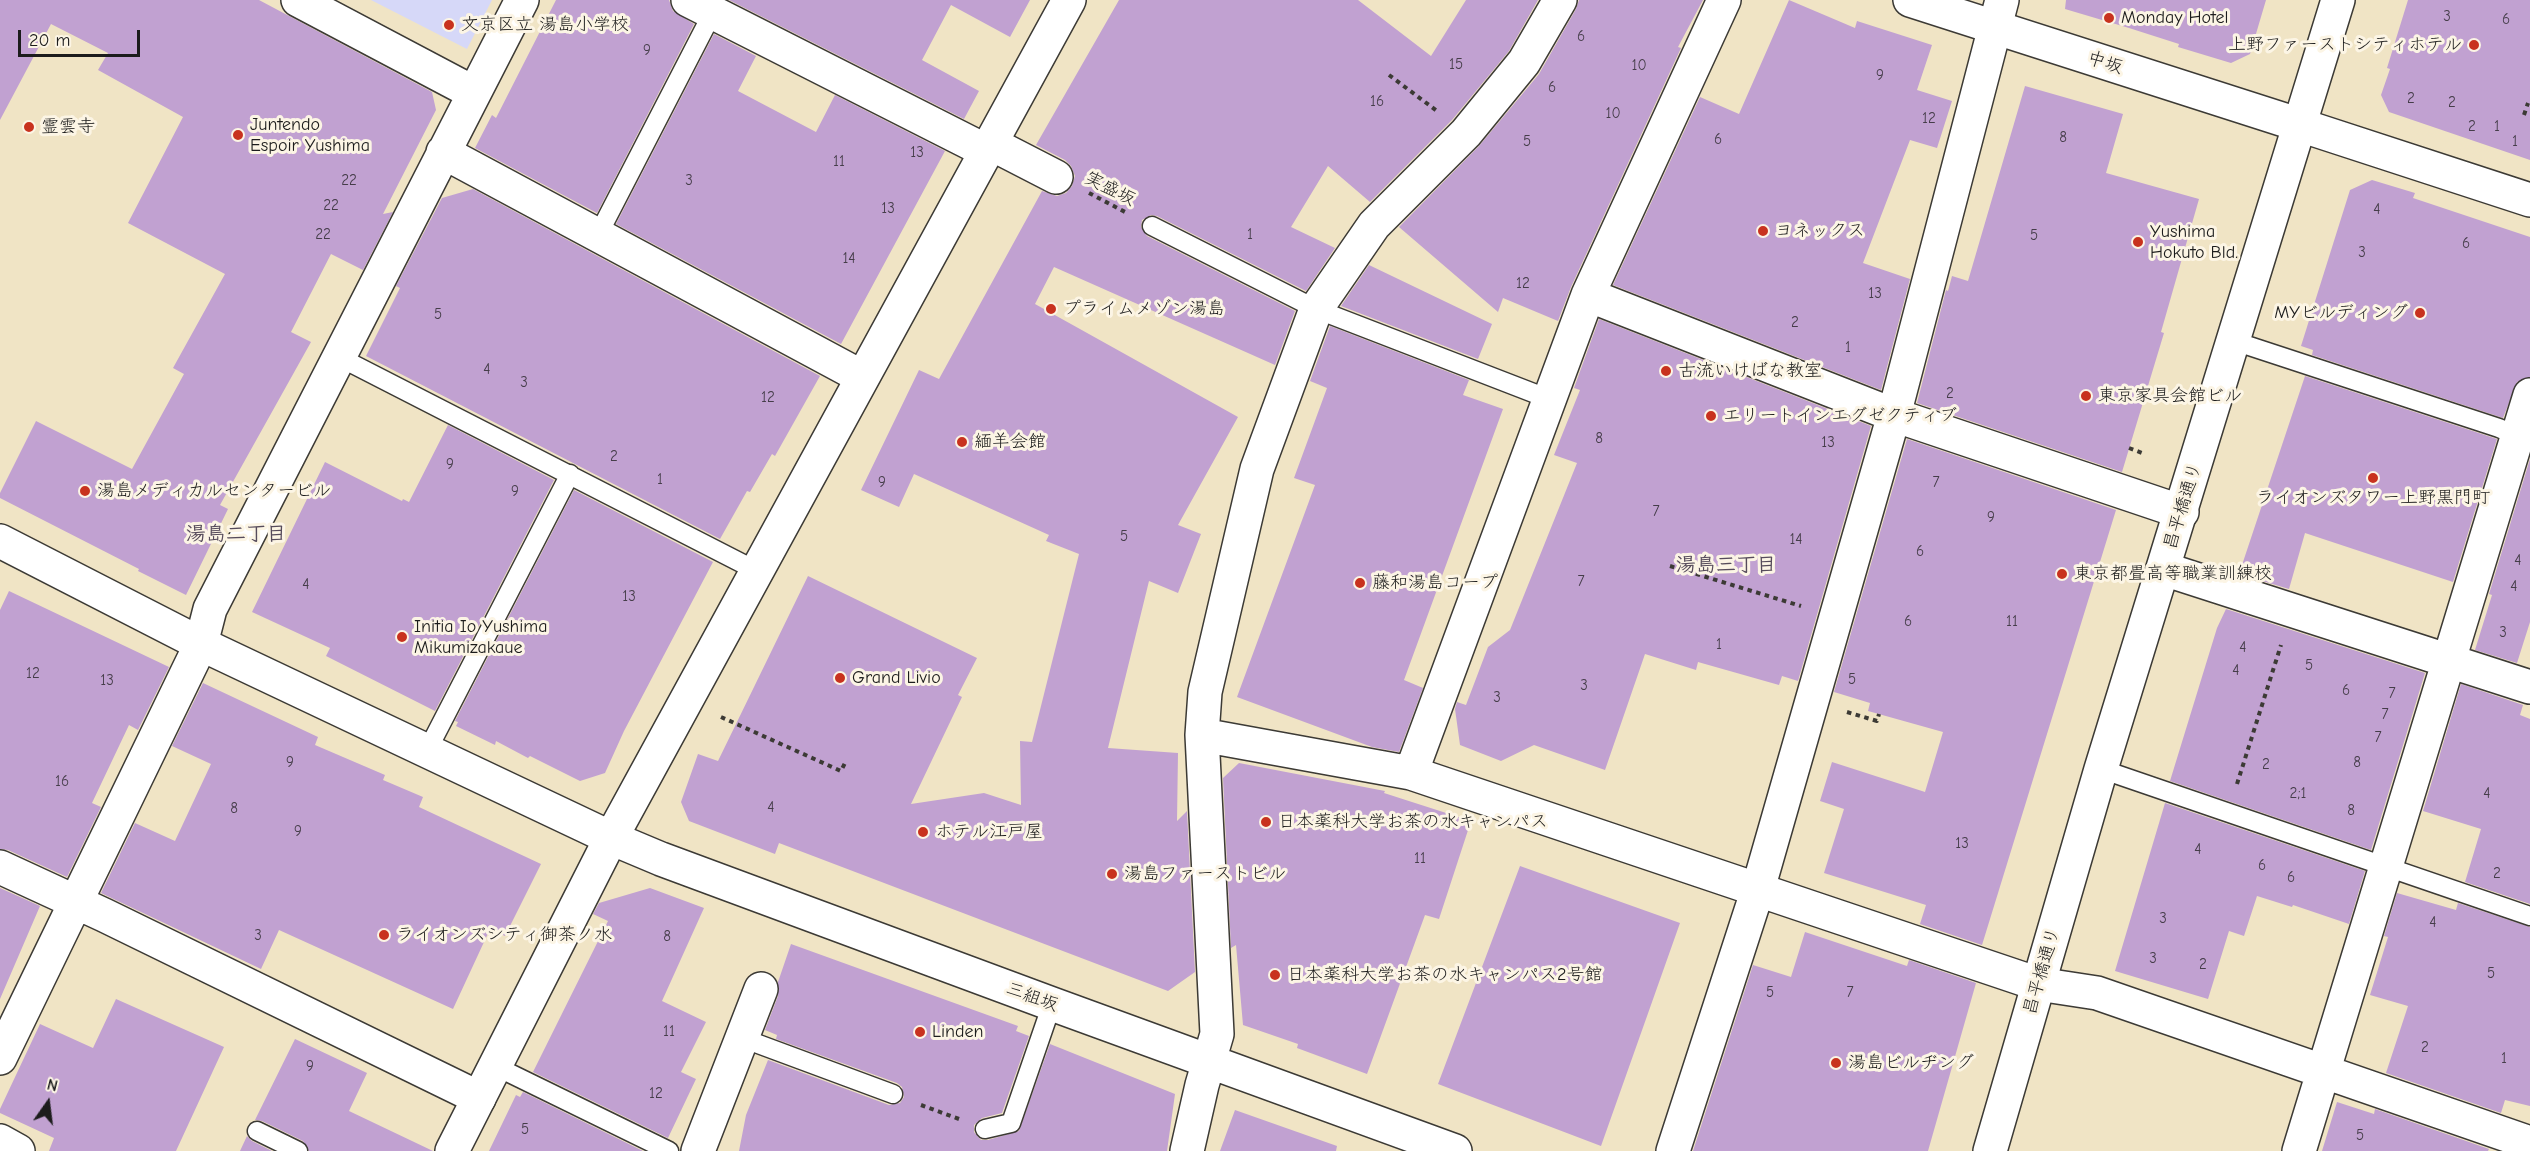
<!DOCTYPE html>
<meta charset="utf-8">
<style>
body{margin:0}
#map{position:relative;width:2530px;height:1151px;overflow:hidden;background:#f0e4c5;font-family:"Comic Neue",sans-serif}
canvas{display:block}
.north{position:absolute;left:18px;top:1073px;width:60px;height:60px;-webkit-text-stroke:4px #fcf5e5;paint-order:stroke;rotate:14deg;font-size:16px;font-weight:700;line-height:24px;text-align:center;color:#1c1c1c}
.north::after{content:'';display:block;margin:auto;width:21px;height:27px;background:#1c1c1c;clip-path:polygon(50% 0,100% 100%,50% 72%,0 100%)}
.scale{position:absolute;left:18px;top:30px;width:122px;height:27px;box-sizing:border-box;border:3px solid #1c1c1c;border-top:0;padding-left:8px;font-size:18px;line-height:21px;white-space:nowrap;color:#1c1c1c;-webkit-text-stroke:4px #fcf5e5;paint-order:stroke}
</style>
<div id="map">
<canvas width="2530" height="1151"></canvas>
<div class="north">N</div>
<div class="scale">20 m</div>
</div>
<script>
const c = document.querySelector('canvas').getContext('2d');
c.lineJoin = 'round';
function fillPath(path, color) {
  c.fillStyle = color;
  c.fill(path, 'evenodd');
}
function toPath(rows) {
  const path = new Path2D();
  for (const r of rows) {
    path.moveTo(r[0], r[1]);
    for (let i = 2; i < r.length; i += 2) path.lineTo(r[i], r[i + 1]);
  }
  return path;
}
function stroke(path, color, width, dash) {
  c.strokeStyle = color;
  c.lineWidth = width;
  c.lineCap = dash ? 'butt' : 'round';
  c.setLineDash(dash || []);
  c.stroke(path);
}
function label(font, color, halo, rows, align = 'center') {
  c.font = font + ' "Comic Neue","Klee One",sans-serif';
  c.lineWidth = 6;
  c.setLineDash([]);
  c.textBaseline = 'middle';
  c.strokeStyle = halo;
  c.fillStyle = color;
  for (const [text, x, y, turn = 0] of rows) {
    c.save();
    c.translate(x, y);
    c.rotate((+turn || 0) * Math.PI / 180);
    c.textAlign = isNaN(turn) ? turn : align;
    if (halo) c.strokeText(text, 0, 0);
    c.fillText(text, 0, 0);
    c.restore();
  }
}
fillPath(toPath([
 [371,0,492,0,467,49]
]), '#d6d8f8');
fillPath(toPath([
 [0,0,259,0,432,92,436,110,383,214,393,212,363,270,331,254,291,332,311,342,220,505,228,509,186,595,138,571,139,569,0,498,0,493,36,421,132,469,184,374,173,368,225,274,128,223,183,117,98,70,108,53,51,24,0,120],
 [556,0,669,0,673,11,694,24,597,213,475,148,492,115,496,118],
 [729,0,1030,0,1010,37,951,5,922,60,979,91,964,119],
 [1119,0,1358,0,1431,56,1466,0,1538,0,1509,51,1452,120,1370,202,1328,166,1291,227,1335,248,1306,291,1157,216,1151,215,1142,220,1141,227,1147,236,1295,311,1275,365,1054,267,1035,304,1238,417,1178,525,1201,534,1178,593,1149,581,1108,748,1178,753,1177,821,1187,811,1195,972,1168,991,779,843,775,854,689,821,681,802,698,754,718,761,808,576,977,658,958,695,962,697,911,804,984,793,1021,805,1020,741,1032,742,1079,554,1046,541,1049,535,914,474,899,507,861,490,919,370,939,379,1042,191,1057,196,1066,193,1072,186,1075,176,1071,166,1065,160,1036,145],
 [1579,0,1703,0,1678,47,1681,48,1571,287,1558,321,1503,298,1498,312,1399,227,1479,146,1539,74,1576,9],
 [1789,0,1855,28,1857,21,1932,45,1917,90,1952,101,1937,148,1910,140,1863,263,1910,279,1881,390,1613,285,1700,97,1739,114],
 [2066,0,2266,0,2250,54,2231,63,2178,47,2179,44,2129,28,2065,9],
 [2408,0,2530,0,2530,160,2389,112,2381,95,2390,69,2387,68],
 [714,34,756,56,738,91,816,132,835,95,945,151,841,344,616,224],
 [2025,86,2123,114,2106,173,2199,199,2161,332,2164,333,2122,472,1917,403,1946,290,1948,291,1952,276,1968,281],
 [2372,180,2415,193,2413,198,2530,237,2530,377,2517,382,2503,418,2312,355,2313,350,2301,346,2350,190],
 [473,189,820,376,775,456,772,454,750,492,747,491,720,539,366,356,400,288,396,286,442,198],
 [1369,265,1492,324,1478,359,1341,306],
 [1599,319,1871,426,1798,681,1782,676,1779,685,1698,662,1696,670,1645,654,1605,770,1534,745,1501,761,1460,745,1455,709,1457,702,1466,705,1488,647,1510,630,1577,463,1554,455,1580,390,1574,388],
 [1330,326,1469,380,1463,395,1503,409,1404,680,1423,688,1399,752,1372,747,1237,697,1315,485,1294,478,1327,388,1310,381],
 [2305,376,2497,439,2453,582,2305,533,2289,589,2239,574],
 [448,425,554,480,435,711,326,656,330,648,252,612,325,462,402,501,403,499,409,502],
 [1907,439,2116,510,1982,945,1920,924,1926,905,1824,873,1844,809,1820,801,1832,762,1925,792,1943,732,1868,711,1870,703,1834,692],
 [2530,459,2530,622,2517,663,2475,650,2492,595,2489,594],
 [574,490,713,562,624,731,605,773,580,781,530,756,528,758,496,741,495,745,456,726,458,722,455,721],
 [9,591,169,667,138,730,129,725,92,803,101,807,67,877,8,850,0,849,0,610],
 [2226,609,2425,673,2371,850,2170,781,2217,628],
 [203,683,318,737,315,745,385,775,383,780,423,797,419,807,541,864,505,936,490,929,453,1009,279,930,261,969,101,893,135,823,175,841,211,764,172,746],
 [2461,684,2523,705,2520,715,2530,719,2530,904,2465,882,2481,829,2423,811],
 [1239,763,1385,791,1384,793,1471,821,1439,919,1425,915,1367,1074,1297,1048,1298,1044,1243,1025,1236,945,1231,948,1223,778],
 [2165,803,2365,871,2349,924,2293,905,2292,907,2257,896,2244,936,2229,931,2208,999,2115,971],
 [1520,866,1680,923,1601,1146,1438,1084],
 [0,888,40,906,0,999],
 [650,888,704,908,662,1001,706,1022,681,1072,696,1079,668,1138,533,1072,608,921,593,914,599,903],
 [2397,893,2456,910,2458,903,2530,927,2530,1106,2505,1100,2501,1113,2386,1073,2408,1006,2370,995,2388,937,2384,936],
 [1805,932,1907,966,1909,960,1976,983,1928,1151,1693,1151,1753,965,1791,977],
 [791,944,1018,1026,1016,1031,1029,1036,1002,1113,982,1118,974,1125,974,1132,981,1140,988,1140,1019,1131,1050,1044,1175,1094,1167,1151,739,1151,746,1115,768,1060,889,1105,900,1103,904,1097,902,1087,897,1083,776,1039,777,1035,765,1030,778,996,778,982],
 [116,999,224,1047,176,1151,49,1151,54,1138,0,1113,0,1109,40,1024,93,1048],
 [295,1039,367,1073,349,1111,433,1151,309,1151,303,1141,262,1121,255,1120],
 [523,1092,643,1151,489,1151,516,1095,520,1097],
 [2337,1102,2374,1114,2375,1109,2489,1149,2488,1151,2322,1151],
 [1235,1110,1337,1146,1336,1151,1220,1151],
 [247,1136,252,1141,272,1151,240,1151]
]), '#c1a1d1');
const service = toPath([
 [1152,226,1316,309,1549,399],
 [598,235,713,12],
 [2234,341,2499,428,2524,439],
 [339,357,755,570],
 [427,751,570,474],
 [2101,769,2530,916],
 [742,1038,893,1094],
 [495,1066,669,1151],
 [985,1129,1011,1123,1052,1004],
 [257,1131,298,1151]
]);
const minor = toPath([
 [298,0,474,93],
 [688,0,986,151],
 [2300,125,2530,200],
 [990,143,1056,177],
 [443,152,862,377],
 [1588,295,1894,415,2182,512],
 [2164,569,2530,687],
 [1202,735,1411,773,2038,984,2097,993,2530,1143],
 [1411,773,1588,295,1724,0],
 [611,838,661,859,1052,1004,1455,1151],
 [0,867,104,915,479,1098],
 [0,1058,201,644,210,609,522,0],
 [0,1141,18,1151],
 [698,1151,761,989],
 [1187,1151,1202,1085,1217,1034,1202,735,1205,692,1257,469,1316,309,1374,225,1466,133,1524,62,1560,0],
 [1673,1151,1758,889,1894,415,2002,0],
 [2299,1151,2530,395]
]);
const tertiary = toPath([
 [1910,0,2300,125],
 [0,541,201,644,611,838],
 [452,1151,611,838,1069,0]
]);
const secondary = toPath([
 [1990,1151,2101,769,2338,0]
]);
stroke(service, '#3c3a35', 21);
stroke(minor, '#3c3a35', 36);
stroke(tertiary, '#3c3a35', 36);
stroke(secondary, '#3c3a35', 36);
stroke(toPath([
 [1389,75,1437,111],
 [2524,115,2528,103],
 [1089,193,1127,213],
 [2129,448,2142,453],
 [1670,566,1801,606],
 [1847,712,1877,721,1879,714],
 [721,717,841,771,846,761],
 [2237,784,2281,645],
 [921,1105,959,1119]
]), '#3c3a35', 4, [4.5, 4.5]);
stroke(service, '#fff', 18);
stroke(minor, '#fff', 33);
stroke(tertiary, '#fff', 33);
stroke(secondary, '#fff', 33);
for (const [x, y, r, color] of [
 [2109,18,6,"#c8321e"],
 [449,25,6,"#c8321e"],
 [2474,45,6,"#c8321e"],
 [29,127,6,"#c8321e"],
 [238,135,6,"#c8321e"],
 [1763,231,6,"#c8321e"],
 [2138,242,6,"#c8321e"],
 [1051,309,6,"#c8321e"],
 [2420,313,6,"#c8321e"],
 [1666,371,6,"#c8321e"],
 [2086,396,6,"#c8321e"],
 [1711,416,6,"#c8321e"],
 [962,442,6,"#c8321e"],
 [2373,478,6,"#c8321e"],
 [85,491,6,"#c8321e"],
 [2062,574,6,"#c8321e"],
 [1360,583,6,"#c8321e"],
 [402,637,6,"#c8321e"],
 [840,678,6,"#c8321e"],
 [1266,822,6,"#c8321e"],
 [923,832,6,"#c8321e"],
 [1112,874,6,"#c8321e"],
 [384,935,6,"#c8321e"],
 [1275,975,6,"#c8321e"],
 [920,1032,6,"#c8321e"],
 [1836,1063,6,"#c8321e"]
]) {
  const dot = new Path2D();
  dot.arc(x, y, r, 0, 2 * Math.PI);
  c.fillStyle = color;
  c.fill(dot);
  stroke(dot, '#fcf5e5', 2);
}
label('15px', '#453d49', null, [
 ["3",2447,17],
 ["6",2506,20],
 ["6",1581,37],
 ["9",647,51],
 ["15",1456,65],
 ["10",1639,66],
 ["9",1880,76],
 ["6",1552,88],
 ["2",2411,99],
 ["16",1377,102],
 ["2",2452,103],
 ["10",1613,114],
 ["12",1929,119],
 ["2",2472,127],
 ["1",2497,127],
 ["8",2063,138],
 ["6",1718,140],
 ["5",1527,142],
 ["1",2515,142],
 ["13",917,153],
 ["11",839,162],
 ["22",349,181],
 ["3",689,181],
 ["22",331,206],
 ["13",888,209],
 ["4",2377,210],
 ["22",323,235],
 ["1",1250,235],
 ["5",2034,236],
 ["6",2466,244],
 ["3",2362,253],
 ["14",849,259],
 ["12",1523,284],
 ["13",1875,294],
 ["5",438,315],
 ["2",1795,323],
 ["1",1848,348],
 ["4",487,370],
 ["3",524,383],
 ["2",1950,394],
 ["12",768,398],
 ["8",1599,439],
 ["13",1828,443],
 ["2",614,457],
 ["9",450,465],
 ["1",660,480],
 ["9",882,483],
 ["7",1936,483],
 ["9",515,492],
 ["7",1656,512],
 ["9",1991,518],
 ["5",1124,537],
 ["14",1796,540],
 ["6",1920,552],
 ["4",2518,561],
 ["7",1581,582],
 ["4",306,585],
 ["4",2514,587],
 ["13",629,597],
 ["6",1908,622],
 ["11",2012,622],
 ["3",2503,633],
 ["1",1719,645],
 ["4",2243,648],
 ["5",2309,666],
 ["4",2236,671],
 ["12",33,674],
 ["5",1852,680],
 ["13",107,681],
 ["3",1584,686],
 ["6",2346,691],
 ["7",2392,694],
 ["3",1497,698],
 ["7",2385,715],
 ["7",2378,738],
 ["9",290,763],
 ["8",2357,763],
 ["2",2266,765],
 ["16",62,782],
 ["2;1",2298,794],
 ["4",2487,794],
 ["4",771,808],
 ["8",234,809],
 ["8",2351,811],
 ["9",298,832],
 ["13",1962,844],
 ["4",2198,850],
 ["11",1420,859],
 ["6",2262,866],
 ["2",2497,874],
 ["6",2291,878],
 ["3",2163,919],
 ["4",2433,923],
 ["3",258,936],
 ["8",667,937],
 ["3",2153,959],
 ["2",2203,965],
 ["5",2491,974],
 ["5",1770,993],
 ["7",1850,993],
 ["11",669,1032],
 ["2",2425,1048],
 ["1",2504,1059],
 ["9",310,1067],
 ["12",656,1094],
 ["5",525,1130],
 ["5",2360,1136]
]);
label('18px', '#1c1c1c', '#fcf5e5', [
 ["Monday Hotel",2121,18],
 ["文京区立 湯島小学校",461,25],
 ["上野ファーストシティホテル",2462,45,"right"],
 ["Juntendo",250,125],
 ["Espoir Yushima",250,146],
 ["霊雲寺",41,127],
 ["ヨネックス",1775,231],
 ["Yushima",2150,232],
 ["Hokuto Bld.",2150,253],
 ["プライムメゾン湯島",1063,309],
 ["MYビルディング",2408,313,"right"],
 ["古流いけばな教室",1678,371],
 ["東京家具会館ビル",2098,396],
 ["エリートインエグゼクティブ",1723,416],
 ["緬羊会館",974,442],
 ["湯島メディカルセンタービル",97,491],
 ["ライオンズタワー上野黒門町",2373,498,"center"],
 ["東京都畳高等職業訓練校",2074,574],
 ["藤和湯島コープ",1372,583],
 ["Initia Io Yushima",414,627],
 ["Mikumizakaue",414,648],
 ["Grand Livio",852,678],
 ["日本薬科大学お茶の水キャンパス",1278,822],
 ["ホテル江戸屋",935,832],
 ["湯島ファーストビル",1124,874],
 ["ライオンズシティ御茶ノ水",396,935],
 ["日本薬科大学お茶の水キャンパス2号館",1287,975],
 ["Linden",932,1032],
 ["湯島ビルヂング",1848,1063]
], 'left');
label('18px', '#1c1c1c', '#fcf5e5', [
 ["中坂",2105,63,18],
 ["実盛坂",1110,189,27],
 ["昌平橋通り",2183,506,-73],
 ["昌平橋通り",2042,971,-74],
 ["三組坂",1032,997,20]
]);
label('bold 20px', '#564b5b', '#fcf5e5', [
 ["湯島二丁目",236,534],
 ["湯島三丁目",1726,565]
]);
</script>
